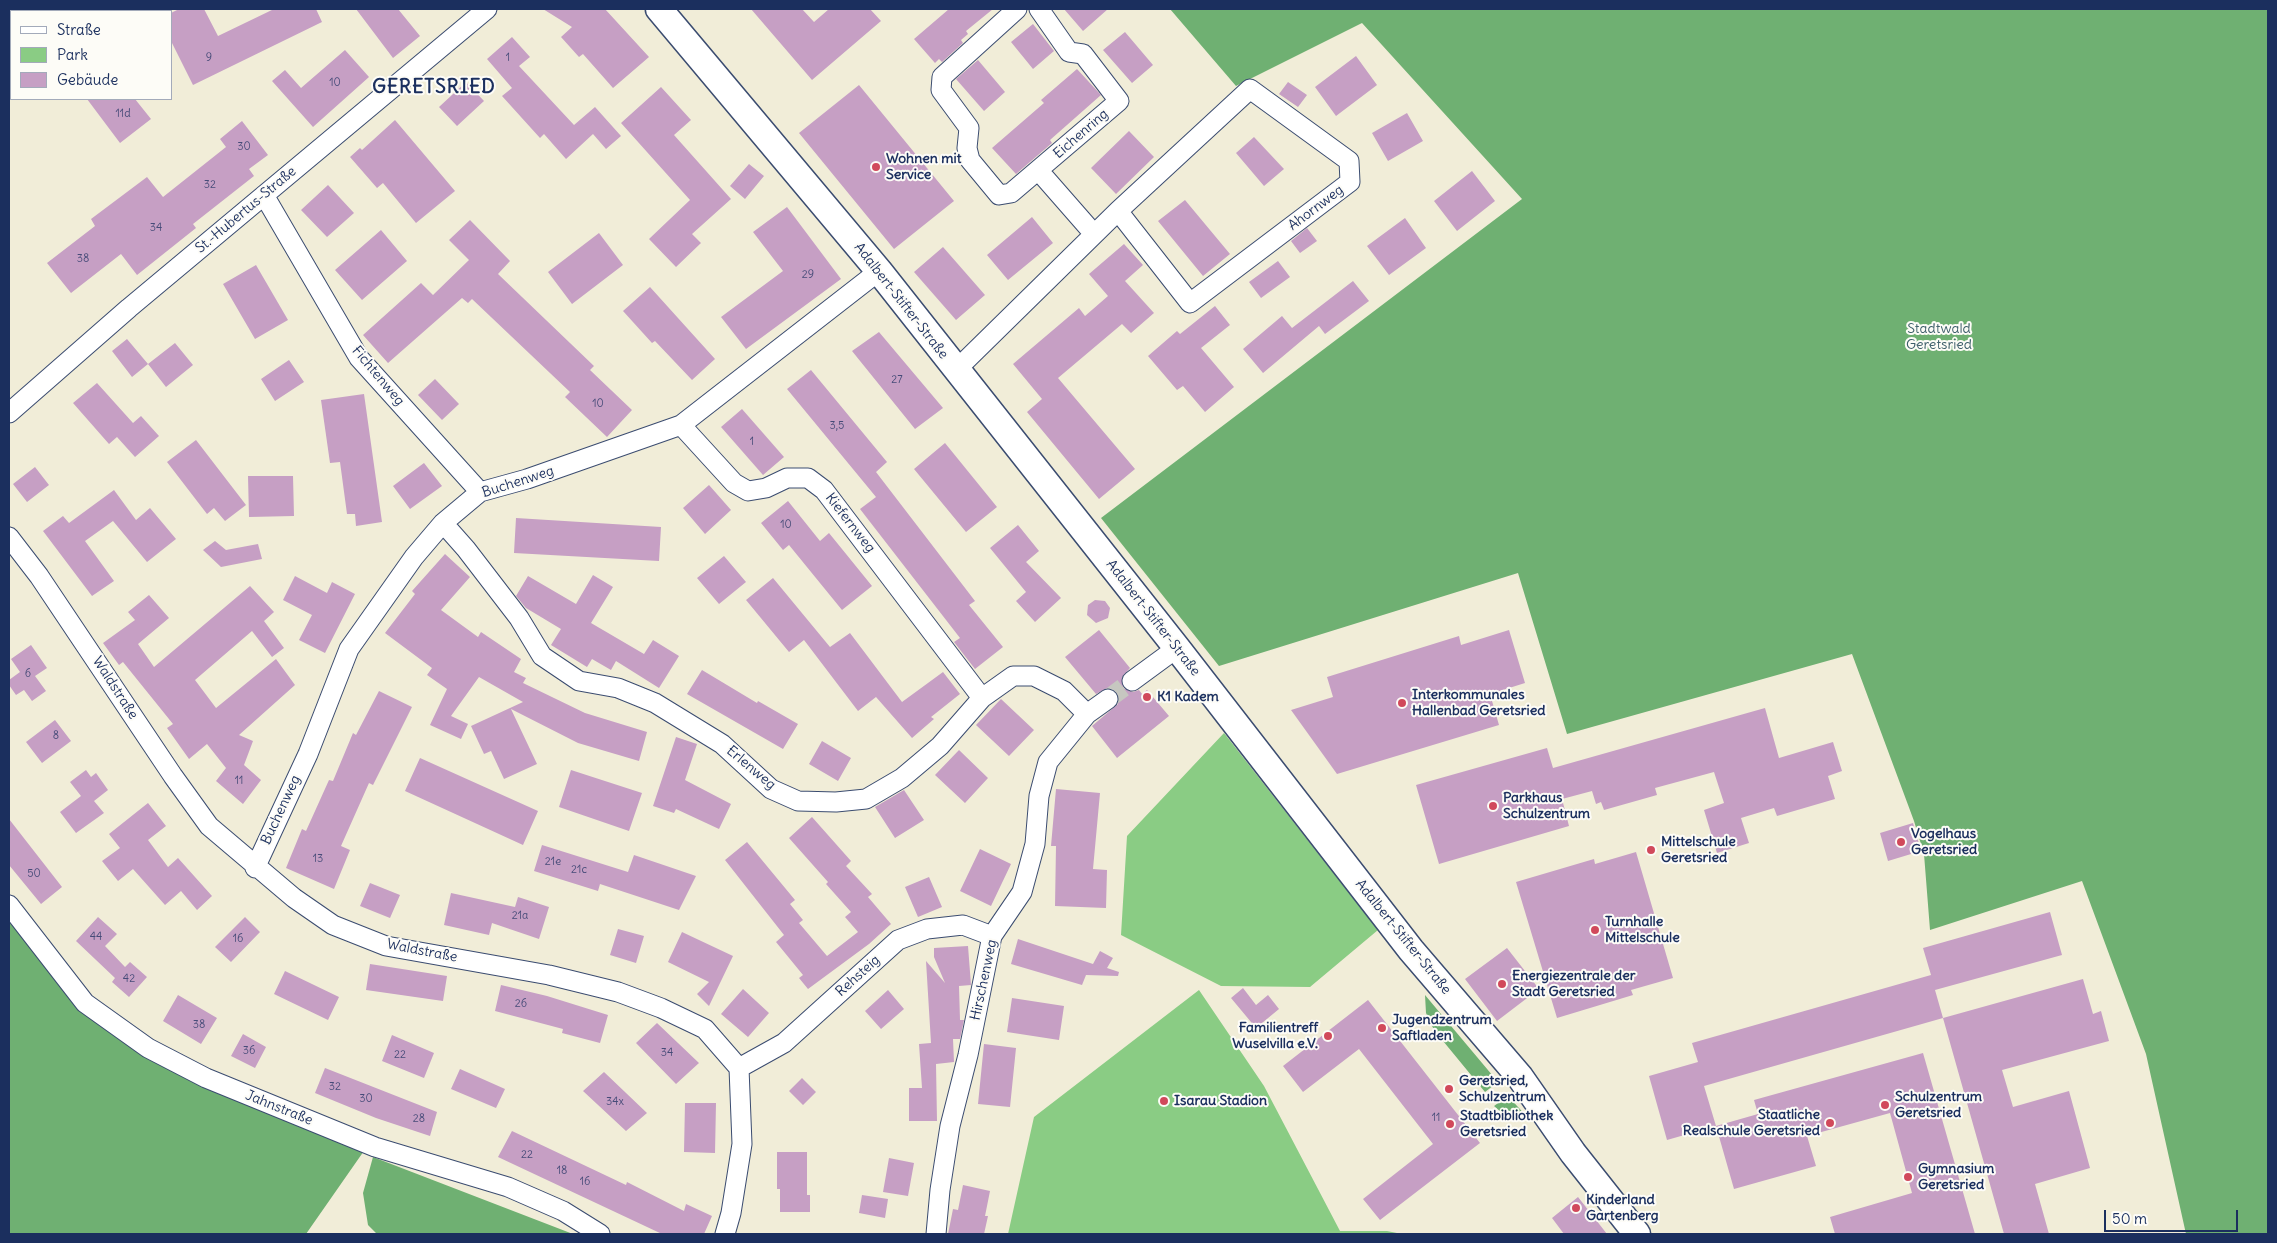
<!DOCTYPE html>
<meta charset="utf-8">
<style>
body{margin:0}
#map{position:relative;width:2277px;height:1243px;overflow:hidden;background:#f1edd8;font-family:Delius,sans-serif}
canvas{display:block}
.frame{position:absolute;inset:0;border:10px solid #1b2f5e;pointer-events:none}
.legend{position:absolute;left:10px;top:10px;width:162px;height:90px;box-sizing:border-box;background:#fdfcf7;border:1px solid #a3aaba;margin:0;padding:6px 9px;list-style:none;font-size:15px;color:#1b2f5e}
.legend li{display:flex;align-items:center;gap:10px;height:25px}
.legend b{width:25px;border:1px solid #a3aaba}
.scale{position:absolute;left:2104px;top:1210px;width:134px;height:22px;box-sizing:border-box;border:2px solid #1b2f5e;border-top:0;padding-left:6px;font-size:15px;line-height:18px;white-space:nowrap;color:#1b2f5e;-webkit-text-stroke:4px #fdfcf7;paint-order:stroke}
</style>
<div id="map">
<canvas width="2277" height="1243"></canvas>
<div class="frame"></div>
<ul class="legend">
<li><b style="height:6px;background:#fff"></b>Straße</li>
<li><b style="height:14px;background:#8acc84"></b>Park</li>
<li><b style="height:14px;background:#c69fc4"></b>Gebäude</li>
</ul>
<div class="scale">50 m</div>
</div>
<script>
const c = document.querySelector('canvas').getContext('2d');
c.lineJoin = 'round';
function fillPath(path, color) {
  c.fillStyle = color;
  c.fill(path, 'evenodd');
}
function toPath(rows) {
  const path = new Path2D();
  for (const r of rows) {
    path.moveTo(r[0], r[1]);
    for (let i = 2; i < r.length; i += 2) path.lineTo(r[i], r[i + 1]);
  }
  return path;
}
function stroke(path, color, width, dash) {
  c.strokeStyle = color;
  c.lineWidth = width;
  c.lineCap = dash ? 'butt' : 'round';
  c.setLineDash(dash || []);
  c.stroke(path);
}
function label(font, color, halo, rows, align = 'center') {
  c.font = font + ' Delius,sans-serif';
  c.lineWidth = 4;
  c.setLineDash([]);
  c.textBaseline = 'middle';
  c.strokeStyle = halo;
  c.fillStyle = color;
  for (const [text, x, y, turn = 0] of rows) {
    c.save();
    c.translate(x, y);
    c.rotate((+turn || 0) * Math.PI / 180);
    c.textAlign = isNaN(turn) ? turn : align;
    if (halo) c.strokeText(text, 0, 0);
    c.fillText(text, 0, 0);
    c.restore();
  }
}
fillPath(toPath([
 [1224,733,1378,930,1310,987,1221,986,1121,935,1127,836],
 [1199,990,1264,1086,1340,1231,1387,1231,1402,1234,1008,1234,1034,1117]
]), '#8acc84');
fillPath(toPath([
 [1170,9,2268,9,2268,1234,2186,1234,2146,1054,2082,881,1930,930,1924,854,1914,821,1852,654,1567,734,1518,573,1219,666,1101,518,1522,199,1362,23,1236,86],
 [9,917,80,1007,366,1148,306,1234,9,1234],
 [1425,995,1498,1082,1485,1092,1434,1030,1426,1013],
 [1508,1096,1528,1118,1501,1112,1494,1106],
 [373,1157,573,1234,377,1234,368,1225,363,1193]
]), '#6fb072');
fillPath(toPath([
 [179,9,204,9,218,36,274,9,316,9,322,22,193,85,171,41,171,13],
 [356,9,398,9,420,36,393,58],
 [543,9,605,9,649,57,613,88,583,54,579,57,561,37,572,27],
 [751,9,802,9,814,22,829,9,870,9,881,21,812,80],
 [949,9,993,9,966,31,968,34,961,40,963,43,942,62,939,59,935,63,914,39],
 [1064,9,1108,9,1083,31],
 [1033,24,1054,51,1033,69,1011,42],
 [1125,32,1153,65,1132,83,1103,50],
 [512,37,530,57,519,66,574,125,595,107,621,136,606,149,593,134,566,159,544,134,540,138,502,96,512,88,487,59],
 [345,50,369,77,313,127,272,81,285,70,301,88],
 [1356,56,1377,85,1336,116,1315,87],
 [978,60,1005,92,984,111,956,79],
 [1077,69,1101,95,1050,140,1052,143,1016,174,992,148,1044,103,1041,100],
 [466,82,484,101,457,126,439,107],
 [1288,82,1307,95,1298,107,1279,94],
 [859,85,954,201,894,249,799,133],
 [661,87,691,120,674,135,731,199,692,234,701,243,676,267,649,239,690,200,621,123],
 [87,99,135,99,151,119,120,143],
 [1407,113,1423,141,1388,161,1372,133],
 [395,120,455,191,416,223,383,183,377,188,350,157,360,148,362,150],
 [242,121,268,155,249,169,254,176,193,224,196,228,137,275,121,254,71,293,47,263,95,226,91,219,147,177,163,197,226,147,220,139],
 [1129,131,1154,157,1116,194,1091,168],
 [1254,137,1284,169,1264,186,1236,153],
 [749,164,764,176,745,199,730,186],
 [1472,171,1495,201,1457,231,1434,201],
 [328,185,354,213,327,237,301,210],
 [1185,200,1230,254,1203,276,1158,221],
 [787,207,841,279,746,349,721,317,783,271,753,232],
 [1032,217,1053,243,1008,280,987,255],
 [1405,218,1426,248,1389,275,1367,246],
 [470,220,510,261,498,274,594,366,590,370,632,410,607,437,565,397,570,392,472,299,468,303,462,298,388,363,363,335,421,283,433,295,469,260,449,240],
 [1307,228,1317,241,1300,253,1291,241],
 [381,230,407,261,362,300,335,270],
 [599,233,623,265,572,304,548,272],
 [1124,244,1143,265,1125,281,1154,313,1131,333,1122,324,1058,378,1135,469,1099,499,1027,412,1042,399,1013,364,1079,308,1085,316,1108,296,1089,274],
 [943,247,985,295,956,320,914,272],
 [1278,261,1290,277,1261,298,1249,282],
 [256,265,288,320,255,339,223,284],
 [1353,281,1369,301,1325,334,1319,326,1263,373,1243,349,1282,316,1292,328],
 [650,287,715,359,692,380,655,341,652,343,623,311],
 [1215,306,1230,325,1201,348,1234,387,1205,412,1183,386,1177,390,1148,356,1177,331,1180,334],
 [879,332,943,408,915,429,852,351],
 [127,339,148,364,132,377,112,351],
 [175,343,193,365,166,387,148,364],
 [289,360,304,382,275,401,261,379],
 [811,370,887,462,876,472,975,601,969,605,1003,647,975,669,954,642,960,638,860,509,876,497,787,389],
 [435,379,459,404,442,420,418,395],
 [97,383,133,423,141,416,159,436,135,457,117,437,109,444,73,403],
 [364,394,382,522,356,526,355,514,347,514,340,462,330,463,321,400],
 [742,409,784,457,763,475,721,427],
 [196,440,246,505,225,521,214,508,207,514,167,462],
 [945,443,997,507,966,532,914,469],
 [424,463,442,486,410,509,393,486],
 [35,467,49,485,27,502,13,484],
 [248,476,293,476,294,516,249,517],
 [709,485,731,510,705,534,683,508],
 [114,490,136,520,150,508,176,539,147,562,113,521,85,541,114,581,92,596,43,531,63,516,69,523],
 [788,501,820,541,829,533,872,586,842,610,789,545,783,550,761,523],
 [516,518,661,527,659,561,514,553],
 [1018,525,1039,551,1026,562,1061,598,1035,622,1016,601,1026,592,990,548],
 [215,541,226,550,258,544,262,559,221,567,203,550],
 [445,554,470,577,441,610,478,637,481,632,521,659,514,672,526,678,523,683,585,713,647,732,639,761,578,743,511,709,537,764,504,779,491,751,484,754,471,726,523,702,479,677,451,716,468,724,461,739,430,725,447,689,427,675,432,668,385,633,415,594,412,591],
 [724,556,746,582,719,604,697,578],
 [593,575,613,587,591,623,644,654,653,640,679,656,659,688,616,661,611,670,592,659,587,667,551,645,561,629,526,608,516,596,528,576,576,604],
 [295,576,327,593,332,582,355,594,325,653,299,640,312,615,283,600],
 [773,578,830,647,850,633,902,702,943,672,960,694,931,717,934,719,912,738,876,697,858,711,804,640,789,652,746,600],
 [250,586,274,612,264,621,284,648,272,657,252,631,195,680,216,708,276,659,295,685,239,735,253,741,244,765,261,780,243,804,216,781,226,768,207,744,189,759,167,728,173,724,123,662,119,665,103,643,135,620,128,612,149,595,169,618,138,644,154,667],
 [1095,600,1105,601,1110,608,1108,618,1096,623,1087,615,1088,605],
 [1099,630,1130,668,1122,677,1123,688,1133,692,1139,690,1142,694,1147,690,1169,716,1117,758,1092,726,1118,704,1117,693,1107,688,1096,694,1065,657],
 [1509,630,1525,683,1490,694,1499,725,1337,774,1291,710,1333,697,1327,677,1459,636,1461,645],
 [31,645,47,668,35,676,46,691,32,701,24,690,16,695,9,685,9,680,20,672,11,659],
 [702,670,757,703,758,701,798,724,783,749,687,694],
 [379,691,412,707,373,785,369,783,341,846,350,850,334,889,286,868,302,829,306,831,329,780,333,781,353,733,356,735],
 [1001,699,1034,730,1009,756,976,725],
 [1765,708,1779,758,1833,742,1842,771,1828,776,1835,799,1777,816,1774,808,1741,818,1749,843,1717,853,1704,810,1724,803,1714,772,1655,788,1657,795,1604,810,1601,802,1596,804,1592,791,1562,799,1569,826,1439,864,1416,785,1547,748,1553,768],
 [55,720,71,741,42,763,26,742],
 [676,737,697,744,685,780,731,804,719,829,676,809,674,813,653,806],
 [822,741,851,758,838,781,809,764],
 [959,750,988,778,965,803,935,775],
 [420,758,538,811,523,845,405,791],
 [86,770,91,777,96,773,108,790,94,801,104,813,76,833,60,812,81,796,70,782],
 [571,770,642,793,629,831,559,807],
 [1056,789,1100,793,1093,869,1107,870,1106,908,1055,906,1056,846,1051,846],
 [904,790,924,820,895,838,875,807],
 [148,803,166,826,148,840,168,867,178,858,212,896,197,910,181,891,165,905,133,869,118,881,102,861,120,848,109,834],
 [812,817,851,861,846,866,872,894,868,897,891,924,869,944,808,989,799,978,803,975,776,942,784,935,725,860,747,842,795,900,790,904,803,920,799,923,827,956,858,932,845,917,851,912,826,884,828,882,789,838],
 [9,819,62,887,41,904,9,865],
 [1913,823,1921,851,1888,861,1880,833],
 [542,845,628,872,634,855,696,876,679,910,600,884,598,891,534,871],
 [980,849,1011,864,991,906,960,891],
 [1636,852,1673,978,1631,990,1633,995,1557,1018,1516,882,1594,859,1595,864],
 [929,877,942,907,918,917,905,887],
 [370,883,400,895,390,918,360,906],
 [451,893,515,907,518,897,549,907,539,939,492,923,489,935,444,925],
 [2050,912,2062,955,1935,990,1943,1018,1704,1086,1716,1126,1667,1140,1649,1076,1698,1062,1692,1043,1931,975,1923,948],
 [98,917,117,934,105,946,125,967,130,962,147,977,129,997,112,982,115,978,76,941],
 [245,917,260,932,231,962,215,947],
 [618,929,644,936,636,963,610,955],
 [682,932,733,956,709,1006,697,994,709,982,668,962],
 [1018,939,1093,964,1100,951,1113,958,1107,968,1119,972,1118,976,1086,975,1082,985,1011,964],
 [968,946,971,985,959,986,960,1020,964,1020,960,1039,953,1039,954,1062,936,1064,937,1121,909,1121,909,1088,922,1088,919,1044,931,1043,926,961,945,983,934,957,934,948],
 [1507,948,1539,989,1497,1021,1465,979],
 [370,964,447,976,443,1001,366,990],
 [285,971,339,997,328,1020,274,994],
 [2083,979,2093,1014,2101,1011,2109,1041,2002,1070,2013,1107,2069,1091,2090,1168,2035,1184,2049,1234,2004,1234,1943,1018],
 [501,985,547,996,608,1015,600,1043,562,1033,563,1029,495,1011],
 [1243,988,1256,1005,1268,995,1279,1009,1256,1028,1231,998],
 [743,989,769,1013,748,1037,721,1014],
 [888,990,904,1009,881,1029,865,1011],
 [178,995,217,1018,201,1044,163,1021],
 [1012,998,1064,1006,1059,1040,1007,1032],
 [1368,1000,1480,1143,1380,1220,1363,1199,1433,1144,1359,1049,1303,1092,1283,1066],
 [657,1023,699,1063,676,1084,636,1043],
 [243,1034,266,1047,255,1068,231,1056],
 [392,1035,434,1053,424,1078,382,1061],
 [984,1044,1016,1048,1010,1107,978,1104],
 [1923,1053,1975,1234,1835,1234,1830,1217,1912,1193,1890,1113,1807,1136,1816,1166,1734,1189,1716,1126,1758,1114,1754,1100],
 [325,1068,437,1112,430,1136,376,1118,315,1093],
 [460,1069,505,1089,496,1108,451,1089],
 [604,1072,647,1113,626,1131,583,1091],
 [802,1078,816,1092,803,1105,789,1091],
 [685,1103,716,1103,715,1153,684,1152],
 [512,1131,626,1185,627,1182,684,1211,686,1204,712,1216,704,1234,662,1234,498,1157],
 [777,1152,807,1152,807,1195,810,1195,810,1212,780,1212,780,1189,777,1189],
 [889,1158,914,1163,908,1196,883,1192],
 [963,1185,990,1191,985,1216,988,1216,984,1234,948,1234,953,1209,958,1210],
 [862,1195,888,1199,885,1218,859,1213],
 [1578,1197,1607,1234,1564,1234,1552,1218]
]), '#c69fc4');
stroke(toPath([
 [1108,699,1132,681]
]), '#c6c7c0', 19, [19, 9]);
const street = toPath([
 [1017,9,942,77,941,90,969,128,967,148,970,160,999,195,1011,193,1119,101,1083,54,1069,52,1039,9],
 [9,17,11,13],
 [1038,170,1094,234],
 [264,195,359,358,480,492],
 [956,370,1118,211,1250,89,1349,161,1350,182,1190,303,1118,211],
 [9,413,129,308,487,9],
 [681,425,734,483,748,491,766,488,787,478,808,478,824,490,982,698],
 [443,523,466,549,519,618,542,656,579,681,618,688,655,703,722,744,771,789,798,801,836,802,866,799,902,778,940,746,982,698,1013,676,1034,676,1064,691,1087,714],
 [9,537,39,576,173,776,209,826,294,898,333,925,386,946,549,975,618,992,661,1008,705,1029,739,1068,742,1144,731,1213,725,1234],
 [1132,681,1177,648],
 [255,868,308,754,349,649,414,557,443,523,480,492,527,479,681,425,879,271],
 [9,905,85,1003,148,1048,206,1078,375,1147,508,1187,563,1211,600,1234],
 [739,1068,784,1043,898,940,927,929,963,925,992,936],
 [936,1234,940,1190,950,1126,968,1055,992,936,1022,892,1035,844,1039,796,1048,762,1087,714,1108,699]
]);
const secondary = toPath([
 [659,9,879,271,1177,648,1411,950,1520,1077,1573,1153,1637,1234]
]);
stroke(street, '#3b4c70', 21);
stroke(secondary, '#3b4c70', 29);
stroke(street, '#fff', 19);
stroke(secondary, '#fff', 26);
for (const [x, y, r, color] of [
 [876,167,5,"#d1495b"],
 [1147,697,5,"#d1495b"],
 [1402,703,5,"#d1495b"],
 [1493,806,5,"#d1495b"],
 [1901,842,5,"#d1495b"],
 [1651,850,5,"#d1495b"],
 [1595,930,5,"#d1495b"],
 [1502,984,5,"#d1495b"],
 [1382,1028,5,"#d1495b"],
 [1328,1036,5,"#d1495b"],
 [1449,1089,5,"#d1495b"],
 [1164,1101,5,"#d1495b"],
 [1885,1105,5,"#d1495b"],
 [1830,1123,5,"#d1495b"],
 [1450,1124,5,"#d1495b"],
 [1908,1177,5,"#d1495b"],
 [1576,1208,5,"#d1495b"]
]) {
  const dot = new Path2D();
  dot.arc(x, y, r, 0, 2 * Math.PI);
  c.fillStyle = color;
  c.fill(dot);
  stroke(dot, '#fdfcf7', 2);
}
label('11px', '#464b78', null, [
 ["9",209,58],
 ["1",508,58],
 ["10",335,83],
 ["11d",123,114],
 ["30",244,147],
 ["32",210,185],
 ["34",156,228],
 ["38",83,259],
 ["29",808,275],
 ["27",897,380],
 ["10",598,404],
 ["3,5",837,426],
 ["1",752,442],
 ["10",786,525],
 ["6",28,674],
 ["8",56,736],
 ["11",239,781],
 ["13",318,859],
 ["21e",553,862],
 ["21c",579,870],
 ["50",34,874],
 ["21a",520,916],
 ["44",96,937],
 ["16",238,939],
 ["42",129,979],
 ["26",521,1004],
 ["38",199,1025],
 ["36",249,1051],
 ["34",667,1053],
 ["22",400,1055],
 ["32",335,1087],
 ["30",366,1099],
 ["34x",615,1102],
 ["11",1436,1118],
 ["28",419,1119],
 ["22",527,1155],
 ["18",562,1171],
 ["16",585,1182]
]);
label('14px', '#1b2f5e', '#fdfcf7', [
 ["Eichenring",1081,134,-41],
 ["Ahornweg",1316,208,-37],
 ["St.-Hubertus-Straße",246,210,-40],
 ["Adalbert-Stifter-Straße",901,301,52],
 ["Fichtenweg",378,376,50],
 ["Buchenweg",518,482,-18],
 ["Kiefernweg",850,523,52],
 ["Adalbert-Stifter-Straße",1153,618,52],
 ["Waldstraße",115,688,57],
 ["Erlenweg",751,768,40],
 ["Buchenweg",281,810,-65],
 ["Adalbert-Stifter-Straße",1403,937,51],
 ["Waldstraße",422,951,11],
 ["Rehsteig",858,976,-42],
 ["Hirschenweg",984,980,-78],
 ["Jahnstraße",279,1108,22]
]);
label('bold 14px', '#1b2f5e', '#fdfcf7', [
 ["Wohnen mit",886,159],
 ["Service",886,175],
 ["Interkommunales",1412,695],
 ["Hallenbad Geretsried",1412,711],
 ["K1 Kadem",1157,697],
 ["Parkhaus",1503,798],
 ["Schulzentrum",1503,814],
 ["Vogelhaus",1911,834],
 ["Geretsried",1911,850],
 ["Mittelschule",1661,842],
 ["Geretsried",1661,858],
 ["Turnhalle",1605,922],
 ["Mittelschule",1605,938],
 ["Energiezentrale der",1512,976],
 ["Stadt Geretsried",1512,992],
 ["Jugendzentrum",1392,1020],
 ["Saftladen",1392,1036],
 ["Familientreff",1318,1028,"right"],
 ["Wuselvilla e.V.",1318,1044,"right"],
 ["Geretsried,",1459,1081],
 ["Schulzentrum",1459,1097],
 ["Schulzentrum",1895,1097],
 ["Geretsried",1895,1113],
 ["Isarau Stadion",1174,1101],
 ["Staatliche",1820,1115,"right"],
 ["Realschule Geretsried",1820,1131,"right"],
 ["Stadtbibliothek",1460,1116],
 ["Geretsried",1460,1132],
 ["Gymnasium",1918,1169],
 ["Geretsried",1918,1185],
 ["Kinderland",1586,1200],
 ["Gartenberg",1586,1216]
], 'left');
label('14px', '#3c5e69', '#fdfcf7', [
 ["Stadtwald",1939,329],
 ["Geretsried",1939,345]
]);
c.letterSpacing = '1px';
label('bold 19px', '#1b2f5e', '#fdfcf7', [
 ["GERETSRIED",434,88]
]);
c.letterSpacing = '0px';
</script>
